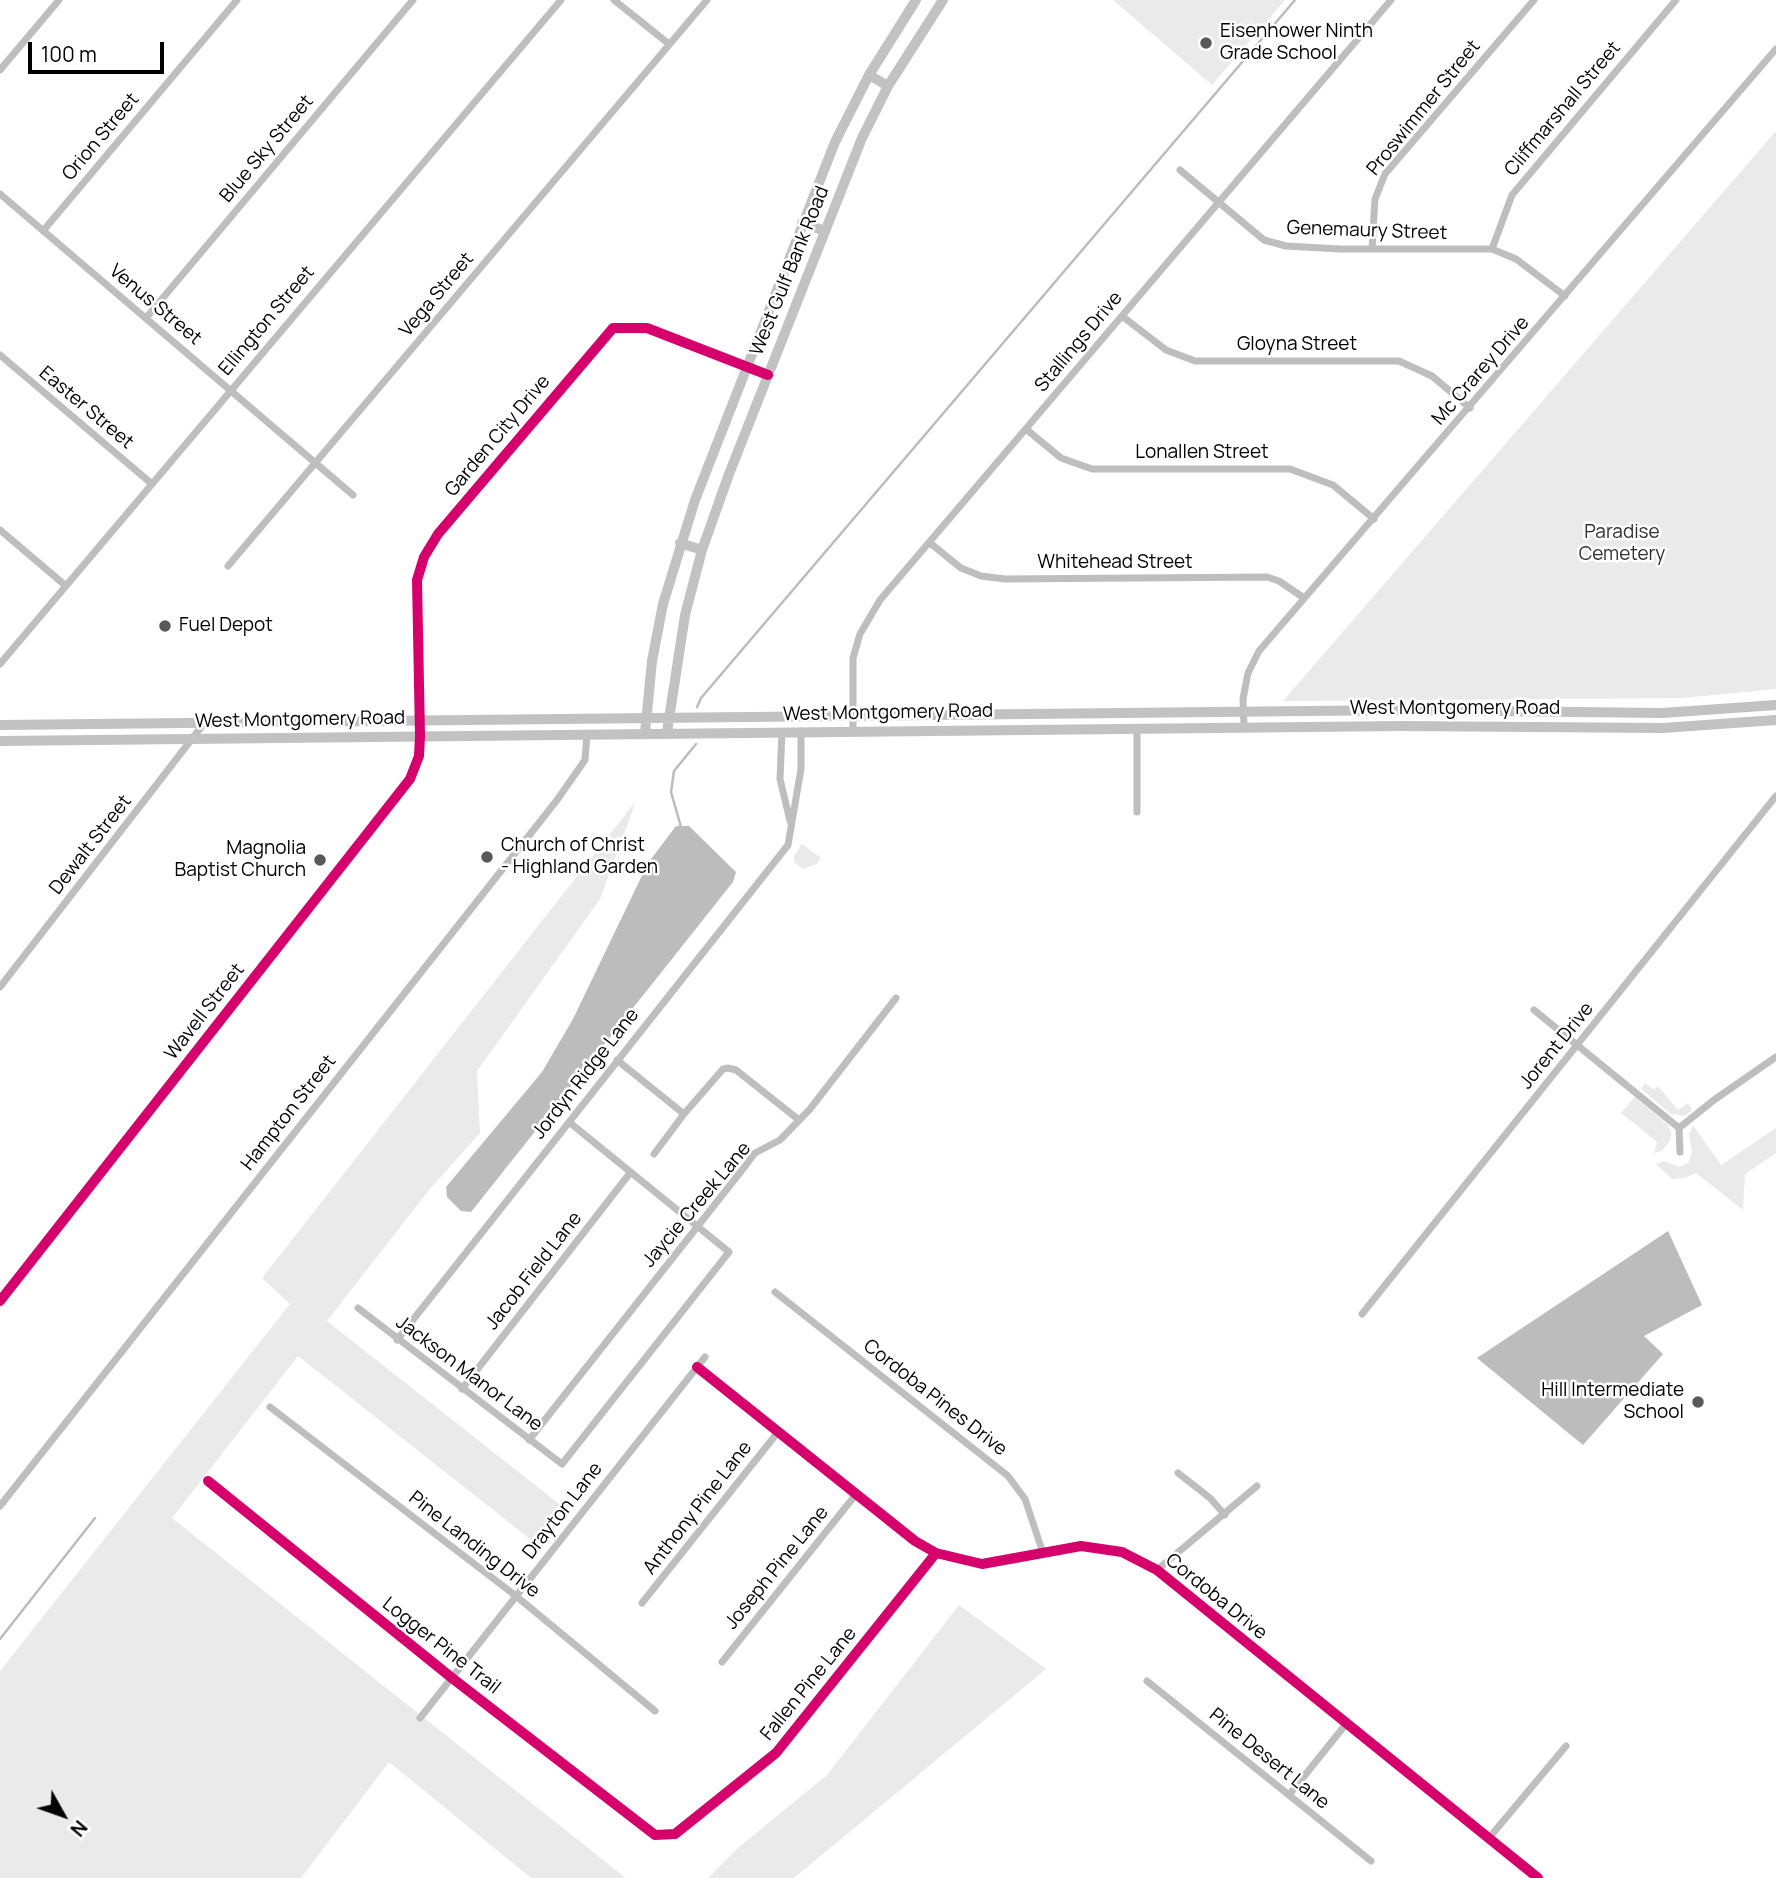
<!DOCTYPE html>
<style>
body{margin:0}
#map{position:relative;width:1776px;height:1878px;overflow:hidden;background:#fff;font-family:Manrope,sans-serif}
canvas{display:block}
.north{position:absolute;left:28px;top:1780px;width:70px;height:70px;-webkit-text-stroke:5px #fff;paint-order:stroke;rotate:130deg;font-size:19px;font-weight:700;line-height:28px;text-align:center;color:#000}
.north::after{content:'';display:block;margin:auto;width:24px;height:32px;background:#000;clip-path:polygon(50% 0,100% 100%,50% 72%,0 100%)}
.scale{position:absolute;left:28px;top:42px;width:136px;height:32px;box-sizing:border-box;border:4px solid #000;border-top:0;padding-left:9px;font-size:21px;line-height:24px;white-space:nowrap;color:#000;-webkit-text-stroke:5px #fff;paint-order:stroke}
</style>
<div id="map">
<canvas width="1776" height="1878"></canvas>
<div class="north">N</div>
<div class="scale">100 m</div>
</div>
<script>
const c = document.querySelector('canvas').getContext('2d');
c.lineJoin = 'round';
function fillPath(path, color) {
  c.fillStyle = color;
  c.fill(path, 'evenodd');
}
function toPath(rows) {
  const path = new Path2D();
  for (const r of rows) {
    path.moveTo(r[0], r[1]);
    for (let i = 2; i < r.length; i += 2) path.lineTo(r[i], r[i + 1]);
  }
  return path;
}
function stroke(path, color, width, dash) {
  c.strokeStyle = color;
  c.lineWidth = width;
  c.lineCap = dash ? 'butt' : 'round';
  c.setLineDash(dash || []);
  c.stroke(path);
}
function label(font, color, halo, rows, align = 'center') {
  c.font = font + ' Manrope,sans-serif';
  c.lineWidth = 5;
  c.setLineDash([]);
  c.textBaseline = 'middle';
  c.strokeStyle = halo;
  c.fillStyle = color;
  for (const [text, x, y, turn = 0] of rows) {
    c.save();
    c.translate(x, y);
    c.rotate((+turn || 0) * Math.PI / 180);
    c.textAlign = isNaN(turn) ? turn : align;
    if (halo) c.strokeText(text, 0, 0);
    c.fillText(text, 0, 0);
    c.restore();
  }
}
fillPath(toPath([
 [1113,0,1285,0,1212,85],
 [1776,131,1776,689,1682,698,1283,701],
 [636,801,600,899,477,1071,480,1133,429,1190,327,1321,563,1507,535,1543,298,1356,172,1518,626,1878,531,1878,389,1762,301,1878,0,1878,0,1671,290,1304,262,1278],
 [802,844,821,858,817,864,803,869,794,862,794,856],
 [1645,1083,1654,1090,1658,1086,1678,1110,1688,1103,1692,1110,1685,1116,1671,1114,1641,1089],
 [1635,1097,1667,1124,1671,1131,1671,1139,1662,1151,1654,1153,1657,1142,1621,1113],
 [1693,1125,1721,1165,1776,1128,1776,1153,1745,1174,1743,1210,1696,1173,1685,1178,1672,1179,1656,1164,1664,1161,1679,1167,1689,1162,1692,1152,1689,1134],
 [959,1605,1046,1669,794,1878,708,1878,739,1847,827,1775]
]), '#eaeaea');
fillPath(toPath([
 [676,826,689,826,736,872,733,882,471,1212,461,1211,447,1197,446,1187,542,1072,573,1019,648,863],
 [1668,1231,1702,1305,1644,1336,1663,1354,1583,1445,1477,1358]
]), '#bcbcbc');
stroke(toPath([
 [697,707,701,698,1295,0],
 [681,827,671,792,674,771,696,744],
 [0,1639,95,1518]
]), '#bcbcbc', 2.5);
stroke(toPath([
 [614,0,669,44],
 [0,70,59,0],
 [1180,170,1264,240,1286,246,1340,249,1492,249,1516,259,1565,296],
 [0,194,353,495],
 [43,231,237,0],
 [1372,249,1375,199,1385,174,1534,0],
 [1492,249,1512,195,1676,0],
 [1122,316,1166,350,1195,361,1399,361,1432,376,1470,408],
 [146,318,413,0],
 [0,355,152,484],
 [1026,429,1061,458,1092,469,1290,469,1333,485,1374,519],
 [0,530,66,586],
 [930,543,961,568,981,576,1005,579,1267,577,1279,581,1304,598],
 [228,566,707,0],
 [0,664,561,0],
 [1244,727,1243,699,1248,673,1259,651,1776,49],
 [853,731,853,658,860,634,880,600,1391,0],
 [782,732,780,779,790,821],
 [1137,812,1137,728],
 [0,987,205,722],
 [1534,1010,1679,1128,1680,1152],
 [617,1060,684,1114],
 [1679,1128,1714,1100,1776,1057],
 [654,1154,684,1114,723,1069,728,1068,736,1070,799,1120],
 [775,1292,1008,1476,1025,1499,1043,1553],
 [0,1301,410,779,419,756,420,736,417,580,424,557,438,534,613,328,647,328,768,375],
 [358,1308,562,1464,729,1252,569,1122],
 [1362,1314,1776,796],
 [397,1340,788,845,801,769,801,731],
 [697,1367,915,1541,936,1553,982,1564,1081,1546,1122,1552,1157,1570,1538,1878],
 [462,1389,630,1173],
 [270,1407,516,1596,655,1711],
 [529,1440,746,1165,755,1153,780,1140,810,1109,896,998],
 [1178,1473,1210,1498,1225,1515],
 [208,1481,452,1678,655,1835,675,1834,776,1753,936,1553],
 [0,1506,557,800,585,760,587,734],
 [1157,1570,1257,1486],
 [642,1603,778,1432],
 [722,1662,857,1493],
 [1147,1681,1371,1861],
 [420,1718,705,1357],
 [1289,1795,1346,1724],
 [1489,1838,1566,1746]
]), '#bebebe', 7);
stroke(toPath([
 [869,75,888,86],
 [802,223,825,231],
 [680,543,702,550],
 [0,725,1402,710,1662,713,1776,705],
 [667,732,685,615,702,550,729,474,862,138,888,86,943,0],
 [645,733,652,661,663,604,695,500,835,142,869,75,916,0],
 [0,741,1401,726,1663,728,1776,720]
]), '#c2c2c2', 10);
stroke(toPath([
 [0,1301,410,779,419,756,420,736,417,580,424,557,438,534,613,328,647,328,768,375],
 [697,1367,915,1541,936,1553,982,1564,1081,1546,1122,1552,1157,1570,1538,1878],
 [208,1481,452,1678,655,1835,675,1834,776,1753,936,1553]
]), '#d6006c', 10);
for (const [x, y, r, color] of [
 [1206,43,7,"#595959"],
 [165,626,7,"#595959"],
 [487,857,7,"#595959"],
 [320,860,7,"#595959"],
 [1698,1402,7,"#595959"]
]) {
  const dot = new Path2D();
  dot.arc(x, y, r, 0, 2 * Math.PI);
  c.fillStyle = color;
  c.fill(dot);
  stroke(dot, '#fff', 2.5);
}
label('19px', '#000', '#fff', [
 ["Eisenhower Ninth",1220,32],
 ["Grade School",1220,54],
 ["Fuel Depot",179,626],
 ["Church of Christ",501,846],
 ["- Highland Garden",501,868],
 ["Magnolia",306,849,"right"],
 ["Baptist Church",306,871,"right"],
 ["Hill Intermediate",1684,1391,"right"],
 ["School",1684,1413,"right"]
], 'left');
label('19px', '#000', '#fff', [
 ["Proswimmer Street",1424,108,-51],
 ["Cliffmarshall Street",1563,109,-50],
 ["Orion Street",101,137,-50],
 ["Blue Sky Street",267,149,-50],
 ["Genemaury Street",1367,231,2],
 ["West Gulf Bank Road",790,271,-68],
 ["Vega Street",437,295,-50],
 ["Venus Street",155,305,40],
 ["Ellington Street",267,321,-50],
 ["Stallings Drive",1079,342,-50],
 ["Gloyna Street",1297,345],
 ["Mc Crarey Drive",1481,371,-49],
 ["Easter Street",86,408,40],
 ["Garden City Drive",498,436,-50],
 ["Lonallen Street",1202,453],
 ["Whitehead Street",1115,563],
 ["West Montgomery Road",1455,709],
 ["West Montgomery Road",888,713,-1],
 ["West Montgomery Road",300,720,-1],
 ["Dewalt Street",91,845,-52],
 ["Wavell Street",205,1012,-52],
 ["Jorent Drive",1557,1046,-51],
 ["Jordyn Ridge Lane",586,1074,-52],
 ["Hampton Street",289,1113,-52],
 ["Jaycie Creek Lane",697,1205,-50],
 ["Jacob Field Lane",534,1271,-52],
 ["Jackson Manor Lane",469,1374,37],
 ["Cordoba Pines Drive",935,1398,38],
 ["Anthony Pine Lane",698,1508,-52],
 ["Drayton Lane",563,1511,-52],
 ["Pine Landing Drive",474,1545,38],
 ["Joseph Pine Lane",777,1568,-51],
 ["Cordoba Drive",1216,1597,39],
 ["Logger Pine Trail",441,1646,38],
 ["Fallen Pine Lane",809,1684,-51],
 ["Pine Desert Lane",1269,1759,39]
]);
label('19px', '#303030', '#fff', [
 ["Paradise",1622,533],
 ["Cemetery",1622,555]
]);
</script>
